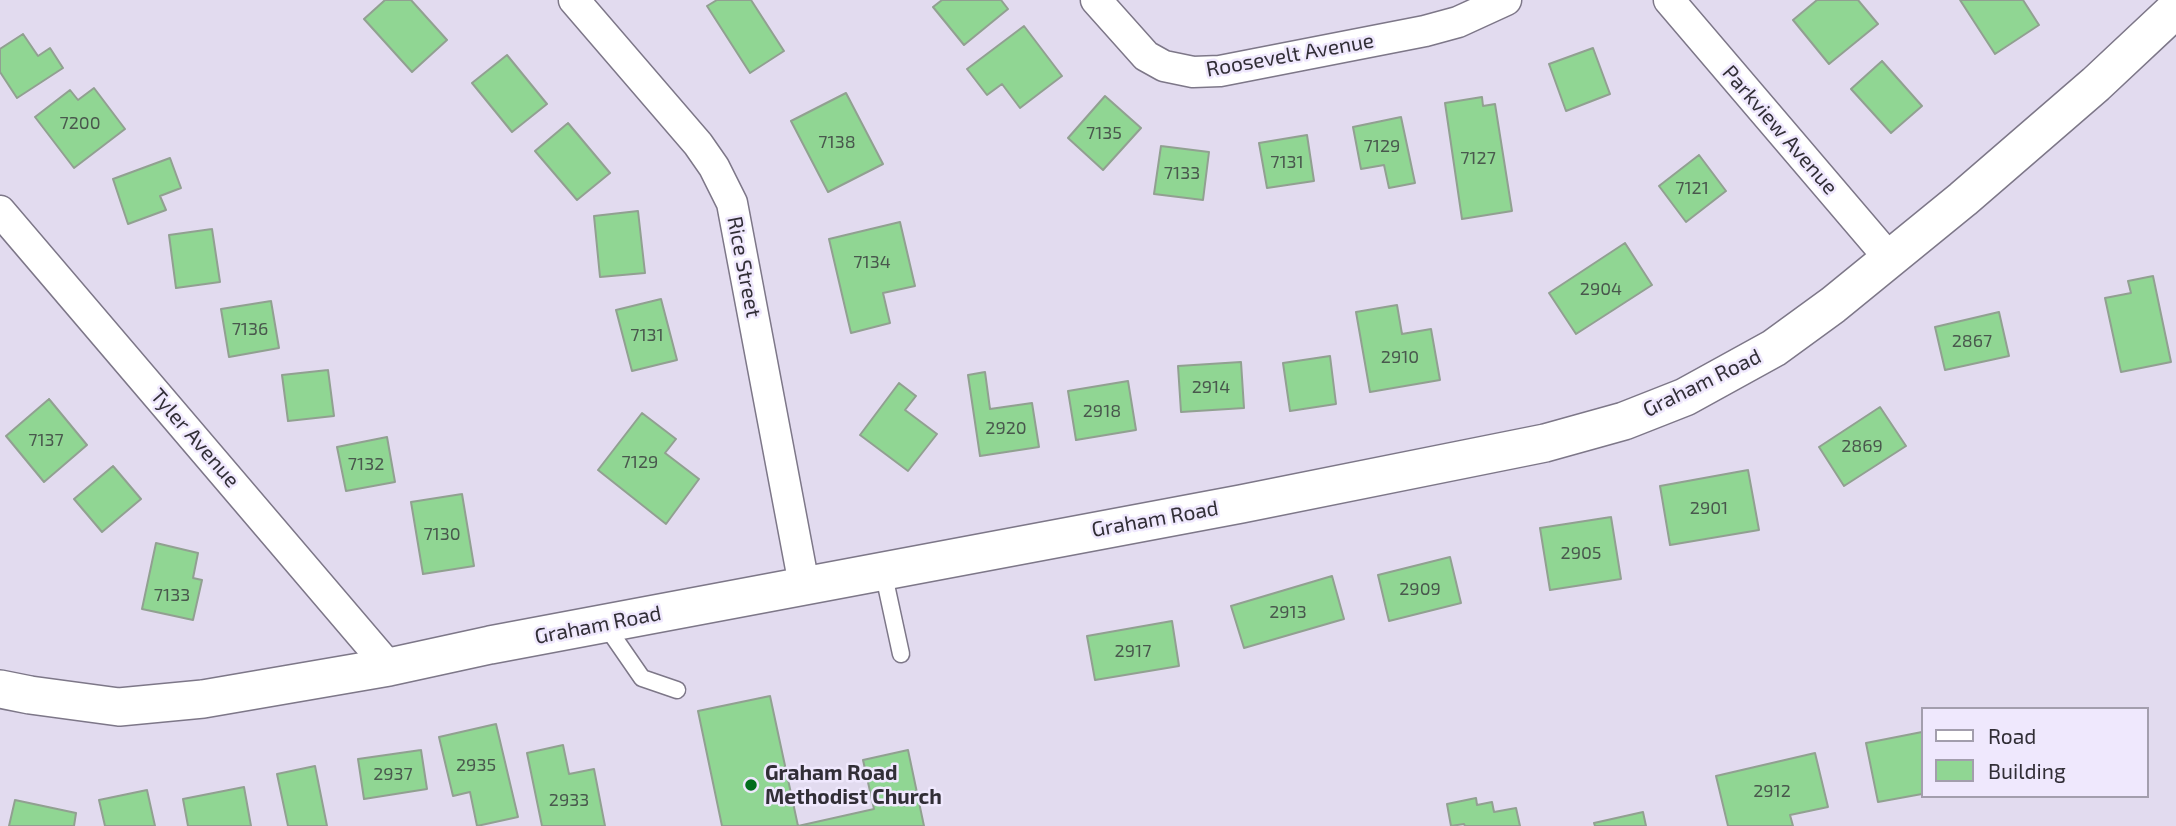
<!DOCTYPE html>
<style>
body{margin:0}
#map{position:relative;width:2176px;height:826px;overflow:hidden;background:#e2dbef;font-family:"Exo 2",sans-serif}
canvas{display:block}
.legend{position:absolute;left:1921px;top:707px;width:228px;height:91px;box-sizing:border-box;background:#efe8fd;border:2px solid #a39ead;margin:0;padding:9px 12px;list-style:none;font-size:21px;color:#312e36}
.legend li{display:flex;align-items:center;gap:14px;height:35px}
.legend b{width:35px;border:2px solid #a39ead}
</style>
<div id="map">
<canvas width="2176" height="826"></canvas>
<ul class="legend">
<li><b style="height:9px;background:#fff"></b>Road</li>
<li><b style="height:19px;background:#90d693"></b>Building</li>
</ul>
</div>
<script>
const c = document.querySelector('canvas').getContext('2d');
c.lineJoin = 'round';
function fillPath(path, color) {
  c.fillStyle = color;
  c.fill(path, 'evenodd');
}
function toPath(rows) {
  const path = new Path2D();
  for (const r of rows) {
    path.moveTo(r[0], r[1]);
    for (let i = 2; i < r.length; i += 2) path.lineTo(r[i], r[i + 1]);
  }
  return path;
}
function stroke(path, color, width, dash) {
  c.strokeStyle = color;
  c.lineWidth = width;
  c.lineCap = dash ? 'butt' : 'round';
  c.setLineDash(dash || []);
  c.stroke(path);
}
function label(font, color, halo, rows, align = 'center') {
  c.font = font + ' "Exo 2",sans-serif';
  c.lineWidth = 5;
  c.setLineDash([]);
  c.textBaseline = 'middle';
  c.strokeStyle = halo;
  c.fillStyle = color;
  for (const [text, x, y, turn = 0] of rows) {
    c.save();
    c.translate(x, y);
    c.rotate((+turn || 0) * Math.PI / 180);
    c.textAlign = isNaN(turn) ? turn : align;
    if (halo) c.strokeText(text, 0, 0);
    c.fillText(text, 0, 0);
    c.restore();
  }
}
const building = toPath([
 [385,0,411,0,447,40,412,72,364,19,385,0],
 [717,0,751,0,784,51,750,73,707,6,717,0],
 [942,0,1001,0,1008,9,964,45,933,7,942,0],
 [1817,0,1858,0,1878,24,1829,64,1793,20,1817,0],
 [1960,0,2023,0,2039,25,1995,54,1960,0],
 [1024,26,1062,76,1020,108,1002,84,987,95,967,69,1024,26],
 [23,34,38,56,50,48,63,68,17,98,0,72,0,49,23,34],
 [1593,48,1610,94,1566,111,1549,64,1593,48],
 [507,55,547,104,512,132,472,83,507,55],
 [1882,61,1922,106,1891,133,1851,89,1882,61],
 [94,88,125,129,74,168,35,117,70,90,78,100,94,88],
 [846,93,883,164,828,192,791,121,846,93],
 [1105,96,1141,128,1103,170,1068,138,1105,96],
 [1482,97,1483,106,1495,104,1512,211,1462,219,1445,103,1482,97],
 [1401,117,1415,183,1389,188,1384,165,1361,169,1353,127,1401,117],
 [568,123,610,173,577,200,535,151,568,123],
 [1307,135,1314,181,1267,188,1259,143,1307,135],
 [1161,146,1209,152,1203,200,1154,194,1161,146],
 [1699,155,1726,191,1686,222,1659,186,1699,155],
 [170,158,181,188,160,196,166,210,128,224,113,179,170,158],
 [638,211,645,273,600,277,594,216,638,211],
 [900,222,915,286,883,293,890,323,851,333,829,239,900,222],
 [212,229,220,282,176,288,169,235,212,229],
 [1625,243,1652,285,1576,334,1549,293,1625,243],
 [2153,276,2171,362,2121,372,2105,298,2131,293,2128,281,2153,276],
 [661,299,677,360,632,371,616,310,661,299],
 [271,301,279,348,229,357,221,309,271,301],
 [1397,305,1402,334,1431,329,1440,380,1370,392,1356,312,1397,305],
 [1999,312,2009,356,1945,370,1935,327,1999,312],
 [1330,356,1336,404,1290,411,1283,363,1330,356],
 [1241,362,1244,408,1181,412,1178,366,1241,362],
 [328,370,334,416,288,421,282,375,328,370],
 [985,372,990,409,1032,403,1039,447,980,456,968,375,985,372],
 [1128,381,1136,430,1076,440,1068,391,1128,381],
 [899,383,916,396,905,410,937,434,908,471,860,435,899,383],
 [49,399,87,445,44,482,6,436,49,399],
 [1880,407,1906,446,1844,486,1819,447,1880,407],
 [642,413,676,439,665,453,699,479,666,524,598,470,642,413],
 [387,437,395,482,346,491,337,447,387,437],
 [113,466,141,499,102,532,74,499,113,466],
 [1748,470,1759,530,1670,545,1660,486,1748,470],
 [462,494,474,566,423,574,411,502,462,494],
 [1611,517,1621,579,1550,590,1540,528,1611,517],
 [156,543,198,553,193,578,202,580,193,620,142,609,156,543],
 [1450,557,1461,603,1389,621,1378,575,1450,557],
 [1332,576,1344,619,1244,648,1231,606,1332,576],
 [1172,621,1179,666,1095,680,1087,636,1172,621],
 [770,696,798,826,874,809,863,760,908,750,924,826,722,826,698,711,770,696],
 [496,724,518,817,477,826,470,792,453,796,439,737,496,724],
 [1922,732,1922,794,1878,802,1866,743,1922,732],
 [563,745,569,774,594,769,605,826,542,826,527,753,563,745],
 [421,750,427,789,364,799,358,759,421,750],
 [1815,753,1828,807,1790,815,1793,826,1728,826,1716,776,1815,753],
 [315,766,327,826,288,826,277,774,315,766],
 [244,787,251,826,188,826,183,799,244,787],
 [147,790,155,826,105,826,99,800,147,790],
 [1476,798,1477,805,1492,802,1494,812,1516,808,1520,826,1465,826,1464,824,1451,826,1447,804,1476,798],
 [15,800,76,813,74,826,9,826,15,800],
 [1643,812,1646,826,1595,826,1594,823,1643,812]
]);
fillPath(building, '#90d693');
stroke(building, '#91a091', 2);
const service = toPath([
 [883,571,901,654],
 [604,623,642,678,677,690]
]);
const minor = toPath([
 [574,0,698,144,714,167,732,203,804,585],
 [1096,0,1146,56,1164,66,1193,72,1220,71,1425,31,1458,22,1506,0],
 [1669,0,1890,259],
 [0,211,389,667]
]);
const tertiary = toPath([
 [0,689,30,695,119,707,203,699,389,667,490,645,1241,504,1545,443,1624,421,1685,397,1774,348,1833,305,1963,199,2096,84,2176,9]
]);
stroke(service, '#7d7788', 19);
stroke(minor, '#7d7788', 33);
stroke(tertiary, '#7d7788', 40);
stroke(service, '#fff', 16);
stroke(minor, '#fff', 30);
stroke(tertiary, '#fff', 37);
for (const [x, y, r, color] of [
 [751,785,7,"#026d1c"]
]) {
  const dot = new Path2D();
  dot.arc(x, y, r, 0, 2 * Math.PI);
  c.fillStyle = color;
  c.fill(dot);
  stroke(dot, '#efe8fd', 2.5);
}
label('18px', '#49584d', null, [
 ["7200",80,123],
 ["7135",1104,133],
 ["7138",837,142],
 ["7129",1382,146],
 ["7127",1478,158],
 ["7131",1287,162],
 ["7133",1182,173],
 ["7121",1692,188],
 ["7134",872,262],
 ["2904",1601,289],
 ["7136",250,329],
 ["7131",647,335],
 ["2867",1972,341],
 ["2910",1400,357],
 ["2914",1211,387],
 ["2918",1102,411],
 ["2920",1006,428],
 ["7137",46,440],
 ["2869",1862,446],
 ["7129",640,462],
 ["7132",366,464],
 ["2901",1709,508],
 ["7130",442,534],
 ["2905",1581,553],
 ["2909",1420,589],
 ["7133",172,595],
 ["2913",1288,612],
 ["2917",1133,651],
 ["2935",476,765],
 ["2937",393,774],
 ["2912",1772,791],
 ["2933",569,800]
]);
label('21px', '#312e36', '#efe8fd', [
 ["Roosevelt Avenue",1290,55,-10],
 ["Parkview Avenue",1780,130,49],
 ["Rice Street",744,267,79],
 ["Graham Road",1702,383,-26],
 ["Tyler Avenue",195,438,49],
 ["Graham Road",1155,519,-10],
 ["Graham Road",598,625,-11]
]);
label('bold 21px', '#312e36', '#efe8fd', [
 ["Graham Road",765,773],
 ["Methodist Church",765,797]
], 'left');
</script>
